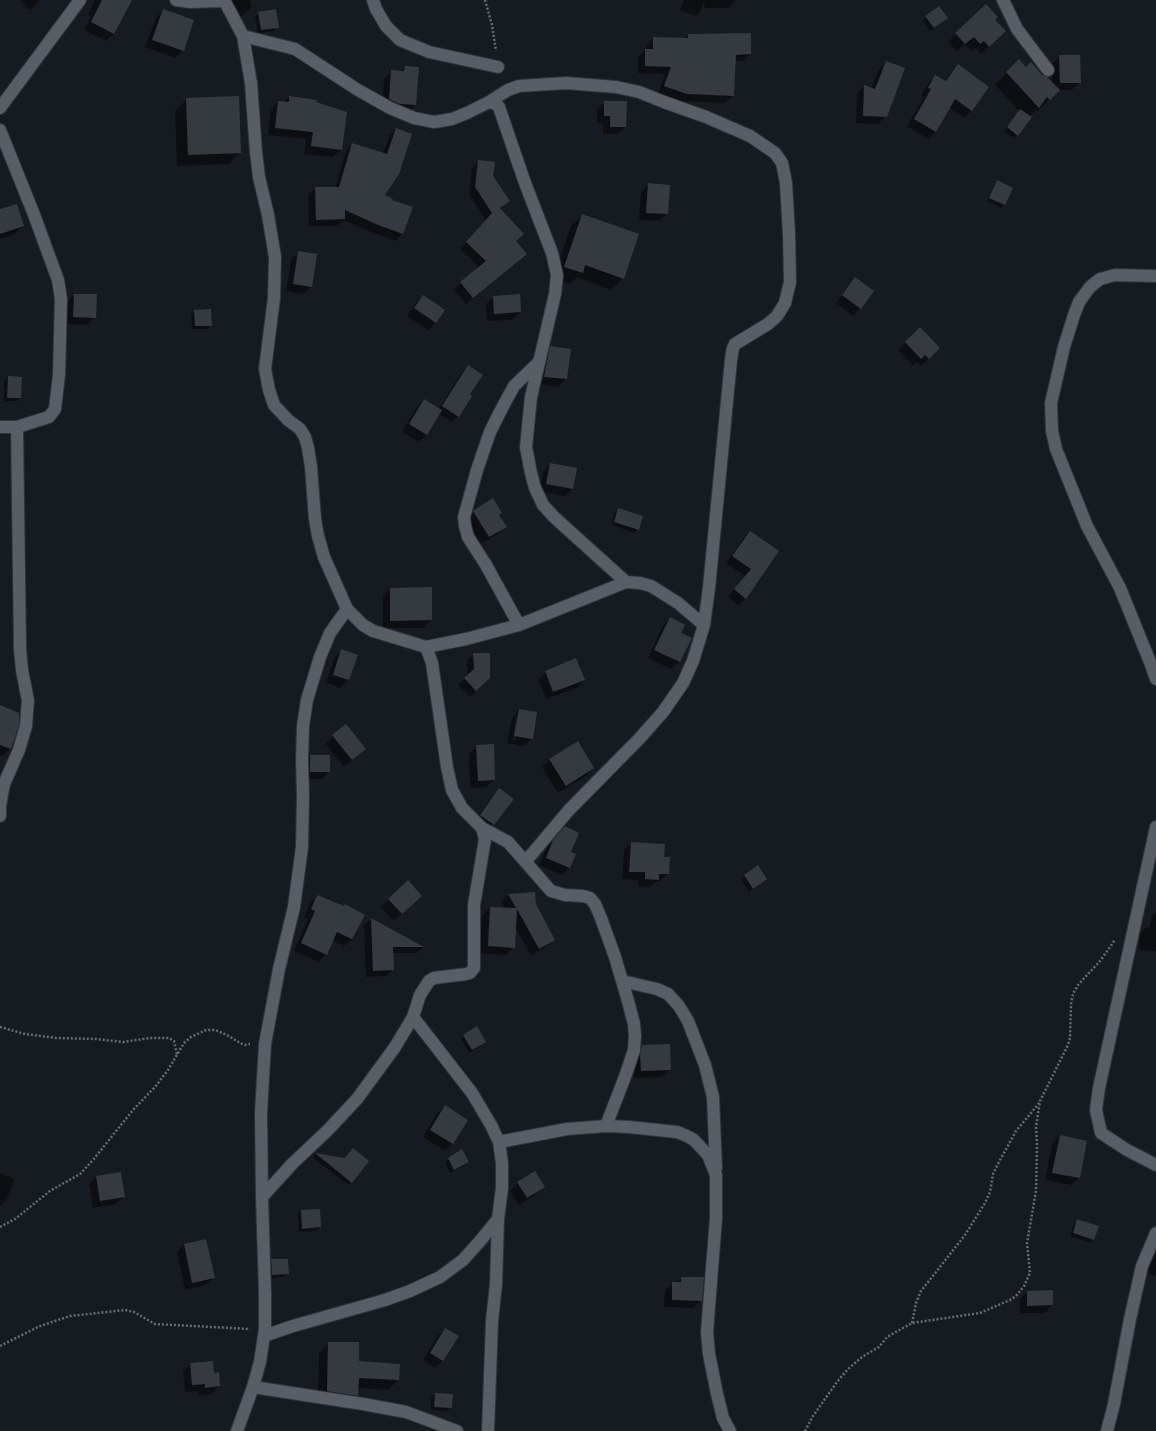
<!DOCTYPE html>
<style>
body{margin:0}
canvas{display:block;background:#161b22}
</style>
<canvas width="1156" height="1431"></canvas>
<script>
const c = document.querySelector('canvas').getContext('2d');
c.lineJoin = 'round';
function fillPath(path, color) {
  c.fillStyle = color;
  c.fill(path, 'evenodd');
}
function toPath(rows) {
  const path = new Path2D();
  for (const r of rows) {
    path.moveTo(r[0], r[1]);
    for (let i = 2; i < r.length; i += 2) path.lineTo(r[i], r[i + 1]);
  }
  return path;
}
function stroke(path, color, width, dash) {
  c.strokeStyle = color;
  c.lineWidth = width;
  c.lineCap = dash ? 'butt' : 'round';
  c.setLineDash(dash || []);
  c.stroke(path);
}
fillPath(toPath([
 [20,0,40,0,30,10],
 [95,0,131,0,113,34,106,41,84,30,91,16,88,14],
 [220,0,250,0,252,7,242,16,229,20],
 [684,0,736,0,728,8,704,8,705,0,699,13,696,16,680,10],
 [986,6,994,19,997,39,981,54,976,48,972,51,965,44,957,51,948,42],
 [163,10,183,50,175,58,145,47,156,18],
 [259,13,278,27,274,31,258,33,255,16],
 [926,17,943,21,930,31,923,20],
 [688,35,750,54,743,61,735,61,733,96,725,103,679,101,658,93,665,74,638,73,638,57,646,49,646,46,653,38,685,38],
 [1060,56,1080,82,1072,90,1059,90,1038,111,1036,110,1029,117,1014,139,1004,131,1019,111,995,85,1007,72,1026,68,1042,76,1052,84,1052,64],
 [886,62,886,116,878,124,856,123,857,94,864,86,871,88,878,70],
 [958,65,988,87,971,111,964,118,949,107,936,131,928,139,907,126,924,97,921,95,928,84,935,76,944,82],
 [405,67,415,105,408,112,382,106,384,79,392,71,400,72],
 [289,97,315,103,346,113,341,150,333,157,304,154,306,139,268,135,271,109,278,102,284,102],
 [187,99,240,152,229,164,177,166,175,111],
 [605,102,625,127,618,134,603,134,603,123,597,123,597,109],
 [396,129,384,196,391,200,412,208,402,234,395,241,371,232,343,220,337,226,309,226,308,195,315,188,335,188,346,151,353,144,383,154,389,136],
 [479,161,492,176,509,201,500,209,515,241,525,254,466,304,454,289,480,268,460,249,486,221,469,194,472,168],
 [997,182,1005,204,1001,208,987,201,994,185],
 [648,185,667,214,659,221,639,220,641,192],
 [0,210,23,226,15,234,0,239],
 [583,215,623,278,611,290,577,277,570,284,553,278,571,226],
 [299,252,311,287,303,294,286,291,291,260],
 [855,279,860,308,853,316,836,303,848,286],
 [74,295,95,317,87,325,66,324,66,302],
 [423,296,436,322,428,330,407,316,416,303],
 [494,297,520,312,512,320,487,321,486,304],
 [195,311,211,325,208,329,192,329,191,314],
 [920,328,939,348,921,366,917,362,913,365,898,350],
 [551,348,570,350,566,379,558,387,537,384,543,355],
 [468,366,469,395,471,396,458,416,452,422,439,414,426,435,419,442,402,432,416,408,424,400,439,409,462,372],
 [8,377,21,378,20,398,17,401,4,401,4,381],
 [550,464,572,489,565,496,539,491,543,472],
 [619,509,638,529,634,533,611,525,615,512],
 [474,512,498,515,505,526,498,534,481,544,466,520],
 [750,532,778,551,745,598,738,605,728,597,745,576,726,563,743,539],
 [390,589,431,620,424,628,383,628,383,596],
 [670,618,679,633,690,638,679,662,671,669,648,658,663,626],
 [342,650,357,656,348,680,340,688,326,682,334,658],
 [474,654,489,677,470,697,458,685,468,676,467,660],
 [546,672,584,680,577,688,546,699,538,680],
 [0,706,18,724,10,749,2,756,0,755],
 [519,710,532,738,524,746,507,743,512,718],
 [516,718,519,718,515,741,513,741],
 [333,736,365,749,344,767,325,743],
 [477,746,494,780,486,787,470,788,469,754],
 [310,756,329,771,322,779,303,779,302,763],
 [550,759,593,768,586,776,558,793,542,767],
 [500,790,512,799,493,825,486,832,473,823,492,797],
 [558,835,570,852,569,868,562,875,539,865,546,849],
 [631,843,663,858,668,874,660,881,656,881,650,887,638,886,638,880,622,879,624,850],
 [758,867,766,879,749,892,741,879],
 [534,893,535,904,554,940,546,947,531,956,515,927,514,947,506,955,480,953,482,915,490,908,504,908,501,902,508,895],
 [317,896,364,915,351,939,344,946,332,940,326,954,319,962,294,951,308,919,304,917,310,903],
 [389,899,413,903,394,921,381,907],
 [1156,912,1156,951,1139,950,1140,933,1147,927,1149,927,1152,916],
 [371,919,423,947,417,953,392,953,393,970,386,976,366,977,364,925],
 [464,1035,485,1042,469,1053,461,1039],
 [642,1046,670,1069,662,1077,634,1078,633,1063,635,1054],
 [445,1106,467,1120,452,1144,445,1151,423,1137,437,1114],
 [1060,1136,1079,1178,1071,1185,1045,1180,1052,1144],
 [462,1151,468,1161,465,1165,450,1173,445,1162],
 [315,1154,344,1159,351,1182,348,1185,312,1157],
 [0,1173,15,1179,7,1199,0,1206],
 [96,1177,124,1197,116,1204,93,1208,89,1184],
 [518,1183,544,1186,536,1194,519,1205,510,1191],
 [301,1211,320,1227,316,1231,299,1232,298,1214],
 [1078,1220,1094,1239,1090,1243,1070,1236,1074,1224],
 [184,1245,214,1278,206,1285,185,1290,177,1252],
 [1156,1248,1156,1276,1144,1272],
 [272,1260,288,1273,284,1277,269,1278,268,1264],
 [682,1278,701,1301,693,1308,664,1307,665,1290,673,1283,676,1283],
 [1027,1292,1052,1305,1045,1313,1020,1313,1020,1299],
 [445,1329,443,1360,435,1368,423,1360,437,1336],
 [329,1343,358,1362,398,1380,388,1390,357,1388,357,1395,347,1406,318,1401,319,1353],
 [191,1364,213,1374,218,1374,219,1386,212,1394,198,1395,197,1391,185,1392,183,1371],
 [435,1394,452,1395,451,1407,447,1411,431,1410,431,1397]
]), '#0007');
fillPath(toPath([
 [102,0,132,0,114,34,91,22],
 [986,4,998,17,995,20,1006,31,989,47,984,41,980,44,974,37,965,44,955,33],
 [939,6,948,18,934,28,925,16],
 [163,9,194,20,184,51,152,40],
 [276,9,279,28,261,30,258,12],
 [751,33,751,54,736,55,734,96,687,94,664,86,671,67,645,66,645,49,653,49,653,37,688,38,688,34],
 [1059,55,1080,55,1081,83,1060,83],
 [1019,59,1026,67,1031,62,1042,75,1047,77,1060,90,1050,100,1047,97,1039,108,1006,72],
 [886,61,905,68,887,117,863,116,864,85,875,89],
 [958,64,989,87,972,111,955,99,936,132,914,119,931,89,928,88,935,75,946,81],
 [405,66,419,67,416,105,400,104,389,99,391,70,404,71],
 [239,96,241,153,188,155,186,98],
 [289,96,317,100,316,102,347,112,342,150,311,146,313,132,275,128,278,101,289,102],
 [604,101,627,101,626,127,610,127,610,116,604,116],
 [1020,109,1032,117,1018,136,1007,127],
 [396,128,412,134,399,174,385,195,393,199,392,200,413,207,403,234,378,225,345,210,345,219,316,220,315,187,339,187,352,143,387,154],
 [478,160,495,162,493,176,510,201,500,208,524,234,516,241,527,254,473,298,460,282,486,261,466,242,492,213,475,187],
 [997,180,1013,188,1005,205,989,198],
 [648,183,670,185,668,214,646,213],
 [17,204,24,226,0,234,0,209],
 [582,214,639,234,624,279,585,265,583,273,564,267],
 [298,251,317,254,312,287,293,284],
 [855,277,874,291,861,309,842,295],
 [74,294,97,294,96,318,73,317],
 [520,294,521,312,494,314,493,296],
 [423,295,445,310,436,323,414,308],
 [211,309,212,326,195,326,194,310],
 [920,327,940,348,929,359,925,355,921,359,905,342],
 [550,346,571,349,567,379,544,377],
 [468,365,483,375,470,394,472,396,459,417,442,406],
 [8,376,22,377,21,398,7,398],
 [424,399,442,410,427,435,409,424],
 [550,463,577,468,573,489,546,484],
 [493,498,502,513,499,515,507,527,489,537,473,511],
 [618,508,643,516,639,530,614,522],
 [750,531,779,551,746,599,734,589,751,569,732,556],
 [432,587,432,620,390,621,390,588],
 [670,617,685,625,681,633,692,638,680,662,654,650],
 [341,649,358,655,349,680,333,675],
 [473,653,490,653,490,678,476,691,464,678,474,669],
 [576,658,585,680,553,692,545,671],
 [0,705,19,713,19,725,11,749,0,745],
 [519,709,537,712,533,739,514,736],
 [346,724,366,749,352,760,332,735],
 [578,741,594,768,566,786,549,759],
 [494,744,495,780,478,781,476,745],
 [310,755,330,755,330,772,310,772],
 [499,788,514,799,494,825,480,815],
 [565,826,579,833,571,852,576,854,570,868,546,858,553,840],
 [631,842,665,844,664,857,670,857,669,874,659,874,659,880,645,879,645,872,629,872],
 [758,865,767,879,753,889,744,875],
 [408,880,422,896,402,914,388,899],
 [535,892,536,904,555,940,539,949,517,909,515,948,488,946,490,907,516,908,508,894],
 [317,895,344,906,345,904,365,915,352,939,337,932,327,955,301,943,315,911,311,909],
 [371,918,424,947,393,947,394,970,373,971],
 [477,1026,486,1042,472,1050,463,1035],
 [670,1044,671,1070,641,1071,640,1055,642,1045],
 [445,1105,468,1120,453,1144,430,1130],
 [1060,1135,1087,1141,1080,1178,1052,1173],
 [353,1148,369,1161,352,1183,315,1153,345,1158],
 [462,1149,469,1162,454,1170,448,1158],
 [535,1171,545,1187,527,1198,517,1182],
 [121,1172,125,1197,100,1201,96,1176],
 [320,1209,321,1227,302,1229,301,1210],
 [1077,1219,1099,1226,1094,1240,1073,1233],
 [206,1239,215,1278,192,1283,184,1244],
 [271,1259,288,1259,289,1274,272,1275],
 [681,1277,704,1277,702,1301,672,1300,672,1282,681,1282],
 [1053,1290,1053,1305,1027,1306,1027,1291],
 [445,1328,459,1336,443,1361,430,1353],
 [328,1342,359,1342,359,1361,400,1364,399,1380,359,1378,358,1396,327,1391],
 [213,1361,214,1373,219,1372,220,1386,205,1388,205,1384,192,1385,190,1363],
 [435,1393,453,1394,452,1408,434,1407]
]), '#353a41');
const street = toPath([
 [176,0,190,2,224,1],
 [224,0,243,36,251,83,256,152,259,177,268,215,275,257,274,298,265,369,269,390,274,405,288,420,300,429,305,437,308,448,311,467,315,519,318,536,324,557,347,609,363,625,373,631,426,647,432,663,447,767,452,790,462,808,482,828,485,839,474,905,474,968,470,973,466,974,434,978,429,981,420,995,413,1017,395,1047,357,1099,328,1130,292,1164,262,1197],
 [373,0,376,9,386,26,400,40,429,52,498,67],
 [1003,0,1017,29,1048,70],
 [243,36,295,49,358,90,390,108,414,118,434,122,452,119,467,113,489,102,496,104,499,107,525,183,552,253,557,275,555,294,531,397,526,447,531,473,535,488,543,505,554,517,626,582],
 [489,102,508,90,519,86,566,83,616,87,639,92,664,102,706,117,750,136,775,153,782,163,786,183,789,234,790,282,785,303,777,316,768,324,735,344,733,348,731,360,709,588,704,625,693,661,683,683,663,712,639,739,569,810,526,861],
 [0,108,80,0],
 [0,130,33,212,58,280,61,299,59,375,55,409,49,417,17,427,0,427],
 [1156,276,1115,275,1100,279,1090,287,1079,302,1074,315,1064,347,1051,403,1052,431,1056,449,1087,526,1120,588,1150,662,1156,679],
 [519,625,486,565,468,537,465,526,464,517,477,470,490,432,501,410,514,386,539,362],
 [426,647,466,639,519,625,626,582,640,583,651,586,678,603,704,625],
 [0,816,0,806,4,784,19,750,26,726,27,712,28,701,22,670,20,649,17,427],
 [1156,827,1099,1088,1096,1110,1101,1133,1127,1150,1156,1165],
 [482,828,508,842,551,891,565,895,583,896,590,898,595,904,601,918,615,957,628,1001,634,1024,635,1036,634,1050,626,1074,606,1126],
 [622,981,657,989,668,994,679,1006,688,1021,705,1065,713,1097,716,1168],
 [413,1017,472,1093,491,1125,499,1142,502,1163,502,1188,498,1219,496,1284,492,1321,488,1431],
 [499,1142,567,1129,606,1126,629,1127,677,1132,687,1136,694,1140,708,1155,716,1175,716,1218,707,1332,709,1354,717,1394,723,1418,730,1431],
 [264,1336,293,1326,385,1300,410,1291,440,1277,463,1260,480,1241,498,1219],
 [253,1387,363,1404,406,1412,457,1431],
 [237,1431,253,1387,260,1362,265,1329,265,1294,262,1197,261,1113,265,1044,279,969,294,907,302,847,303,796,302,760,303,726,307,700,320,657,330,633,347,609],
 [1107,1431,1114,1404,1130,1319,1142,1266,1156,1233]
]);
stroke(street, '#313439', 14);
stroke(toPath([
 [485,0,492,25,496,51],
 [0,1027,25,1034,56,1038,96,1039,123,1042,150,1038,169,1038,174,1041,177,1055],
 [0,1227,15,1219,50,1191,80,1174,93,1160,133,1110,155,1087,168,1070,184,1043,191,1037,206,1030,215,1030,227,1035,240,1043,245,1045,250,1044],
 [912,1323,916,1303,921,1291,965,1235,985,1203,990,1192,993,1174,1000,1160,1016,1131,1040,1102],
 [0,1346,40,1326,70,1316,125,1310,134,1312,155,1324,250,1329],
 [805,1431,813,1416,837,1382,848,1369,862,1357,879,1347,887,1337,912,1323,980,1313,1010,1300,1016,1296,1024,1286,1030,1273,1027,1243,1036,1191,1037,1143,1036,1127,1040,1101,1068,1045,1070,1038,1071,1004,1073,994,1078,985,1100,961,1113,943,1115,939]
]), '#676c72', 2.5, [2, 2]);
stroke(street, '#585d66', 12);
</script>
